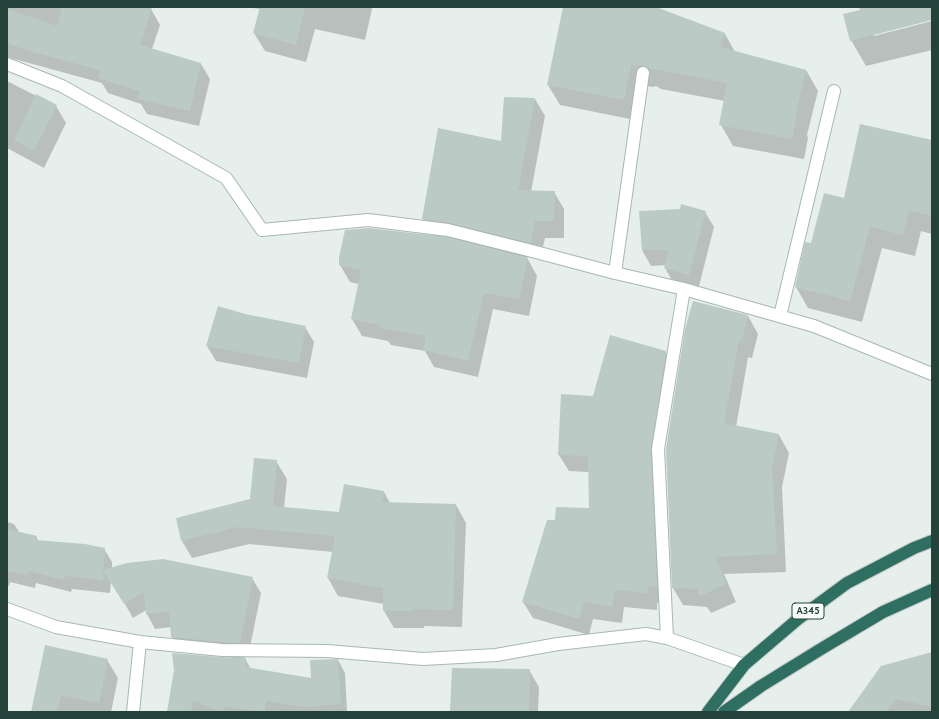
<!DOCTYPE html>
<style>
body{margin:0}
#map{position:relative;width:939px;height:719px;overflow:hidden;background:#e6efeb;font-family:Cabin,sans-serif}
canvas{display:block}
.frame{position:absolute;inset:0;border:8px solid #24423a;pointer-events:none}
</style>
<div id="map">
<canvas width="939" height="719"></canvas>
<div class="frame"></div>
</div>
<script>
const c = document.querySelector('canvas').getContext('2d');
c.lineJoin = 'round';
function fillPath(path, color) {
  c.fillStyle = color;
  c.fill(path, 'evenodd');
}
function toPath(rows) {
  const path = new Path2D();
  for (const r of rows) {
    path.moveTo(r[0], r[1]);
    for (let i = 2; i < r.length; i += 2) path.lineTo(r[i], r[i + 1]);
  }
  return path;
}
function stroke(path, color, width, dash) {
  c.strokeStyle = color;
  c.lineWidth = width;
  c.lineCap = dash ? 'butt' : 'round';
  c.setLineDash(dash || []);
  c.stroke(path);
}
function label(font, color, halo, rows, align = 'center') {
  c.font = font + ' Cabin,sans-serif';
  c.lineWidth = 3.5;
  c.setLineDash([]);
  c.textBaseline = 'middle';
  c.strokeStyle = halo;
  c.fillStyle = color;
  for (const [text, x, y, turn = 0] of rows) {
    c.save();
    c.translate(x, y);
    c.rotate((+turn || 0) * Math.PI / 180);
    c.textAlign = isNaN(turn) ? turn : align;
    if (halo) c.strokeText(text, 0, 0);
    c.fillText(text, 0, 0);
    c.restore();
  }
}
fillPath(toPath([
 [7,7,145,7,151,9,160,25,152,49,201,64,210,79,199,126,147,114,141,104,108,93,102,83,7,57],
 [246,7,371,7,372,9,365,40,315,29,306,62,265,51,254,33,260,9],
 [564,7,656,7,657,9,725,34,735,52,806,70,818,91,807,135,808,138,804,159,733,146,721,125,725,101,661,89,656,86,652,87,642,85,635,120,560,105,548,85],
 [860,7,932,7,932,19,874,34,874,36,932,21,932,50,866,66,851,40,861,11],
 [7,81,56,106,66,123,44,168,7,148],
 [535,99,545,116,531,192,554,192,564,209,564,238,545,238,540,260,526,256,537,276,529,316,493,309,478,377,434,367,425,351,391,345,388,341,362,336,352,319,359,284,350,282,340,265,434,237,423,219,502,143],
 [932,142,932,234,921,231,915,256,882,248,862,322,808,308,796,287,811,245,845,199],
 [640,212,705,212,714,227,698,290,674,284,665,268,666,265,651,266,642,250],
 [245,315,305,327,314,342,307,378,216,361,207,346],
 [748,316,758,334,752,358,748,357,736,427,779,435,789,453,782,487,786,572,724,574,736,602,711,613,707,607,683,605,673,588,667,449],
 [666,352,675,369,660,467,666,603,657,603,657,610,624,607,622,623,593,619,589,635,533,618,523,602,556,521,590,509,589,472,569,471,559,455,594,397],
 [276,461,287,479,284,508,340,513,384,492,390,503,456,505,466,523,462,627,424,626,424,628,394,628,384,611,384,604,338,596,328,578,333,552,249,544,192,558,182,541,251,500],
 [7,522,14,524,19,532,36,537,39,542,104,549,112,562,112,568,252,578,261,593,248,657,244,657,251,669,312,679,338,660,345,673,347,712,168,712,231,659,231,657,181,652,172,637,171,627,155,629,147,614,146,610,133,618,111,580,110,593,72,589,71,592,36,583,35,588,10,582,9,586,7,585],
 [107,660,118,678,111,712,32,712],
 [881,667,932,697,932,712,856,712],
 [529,670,539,687,538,712,451,712]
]), '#0003');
fillPath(toPath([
 [62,7,152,7,140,45,201,63,190,111,137,99,139,91,98,78,100,70,29,51,7,43,7,9,57,26],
 [260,7,305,7,296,45,253,33],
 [563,7,656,7,725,33,720,47,806,70,795,116,797,116,792,139,719,125,727,83,648,68,644,66,640,66,631,65,624,100,547,85],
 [859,7,932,7,932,20,850,41,843,14,860,10],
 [36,94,57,105,34,151,14,140],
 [504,97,535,98,518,190,555,191,554,221,535,221,531,243,450,223,422,219,438,128,501,141],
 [860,124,932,140,932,216,909,211,903,235,870,227,850,301,795,287,805,242,811,243,824,193,844,198],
 [681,204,706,211,689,275,664,268,669,250,642,250,639,211,680,209],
 [368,228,447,237,528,258,519,299,484,293,468,361,423,350,426,336,380,328,380,325,351,319,361,270,339,265,339,257,345,230],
 [693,301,748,315,742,341,739,340,724,423,779,434,772,468,777,554,715,557,726,584,700,596,697,589,672,588,666,449,685,329],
 [218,306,245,314,306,326,299,363,206,346],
 [610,335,666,351,651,449,657,587,648,586,647,593,615,590,612,607,584,602,579,619,522,602,547,520,555,520,556,507,589,508,588,456,558,455,561,394,593,396],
 [254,458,277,460,273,506,339,512,344,484,384,491,382,502,456,504,453,610,414,609,414,611,383,611,383,588,327,578,335,536,238,527,181,541,176,518,250,499],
 [7,529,37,536,36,540,85,544,105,548,103,580,65,576,64,580,29,571,28,575,7,571],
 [163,559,253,577,240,643,222,642,171,637,169,612,146,614,144,592,124,604,103,570,127,563],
 [45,645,108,659,99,703,61,695,57,712,31,712],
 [932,652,932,707,896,699,886,712,848,712,881,666],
 [172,653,221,657,246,658,245,667,311,678,310,660,338,659,341,704,305,707,266,701,265,712,225,707,222,712,193,701,191,712,167,712,174,670],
 [452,668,530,669,529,712,450,712]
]), '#bbcac4');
const street = toPath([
 [7,64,62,86,226,178,262,230,368,220,448,230,532,251,615,273,684,289,814,326,932,374],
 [615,273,643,73],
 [780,316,834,91],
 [7,609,56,627,140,642,222,650,327,651,423,659,496,655,558,644,646,634,667,638,744,665],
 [667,638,658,449,684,289],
 [133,712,140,642]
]);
const highway = toPath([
 [708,712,744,665,798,619,847,583,914,548,932,541],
 [724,712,761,686,821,649,883,612,932,590]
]);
stroke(street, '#a8b8b2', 14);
stroke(highway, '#c2cac8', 14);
stroke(street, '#fff', 12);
stroke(highway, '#2f6f62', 12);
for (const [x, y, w] of [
 [808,611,32]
]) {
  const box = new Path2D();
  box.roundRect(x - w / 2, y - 8, w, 16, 3);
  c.fillStyle = '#f7fbf9';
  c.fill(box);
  stroke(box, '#24423a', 1);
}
label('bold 10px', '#24423a', null, [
 ["A345",808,611]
]);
</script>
